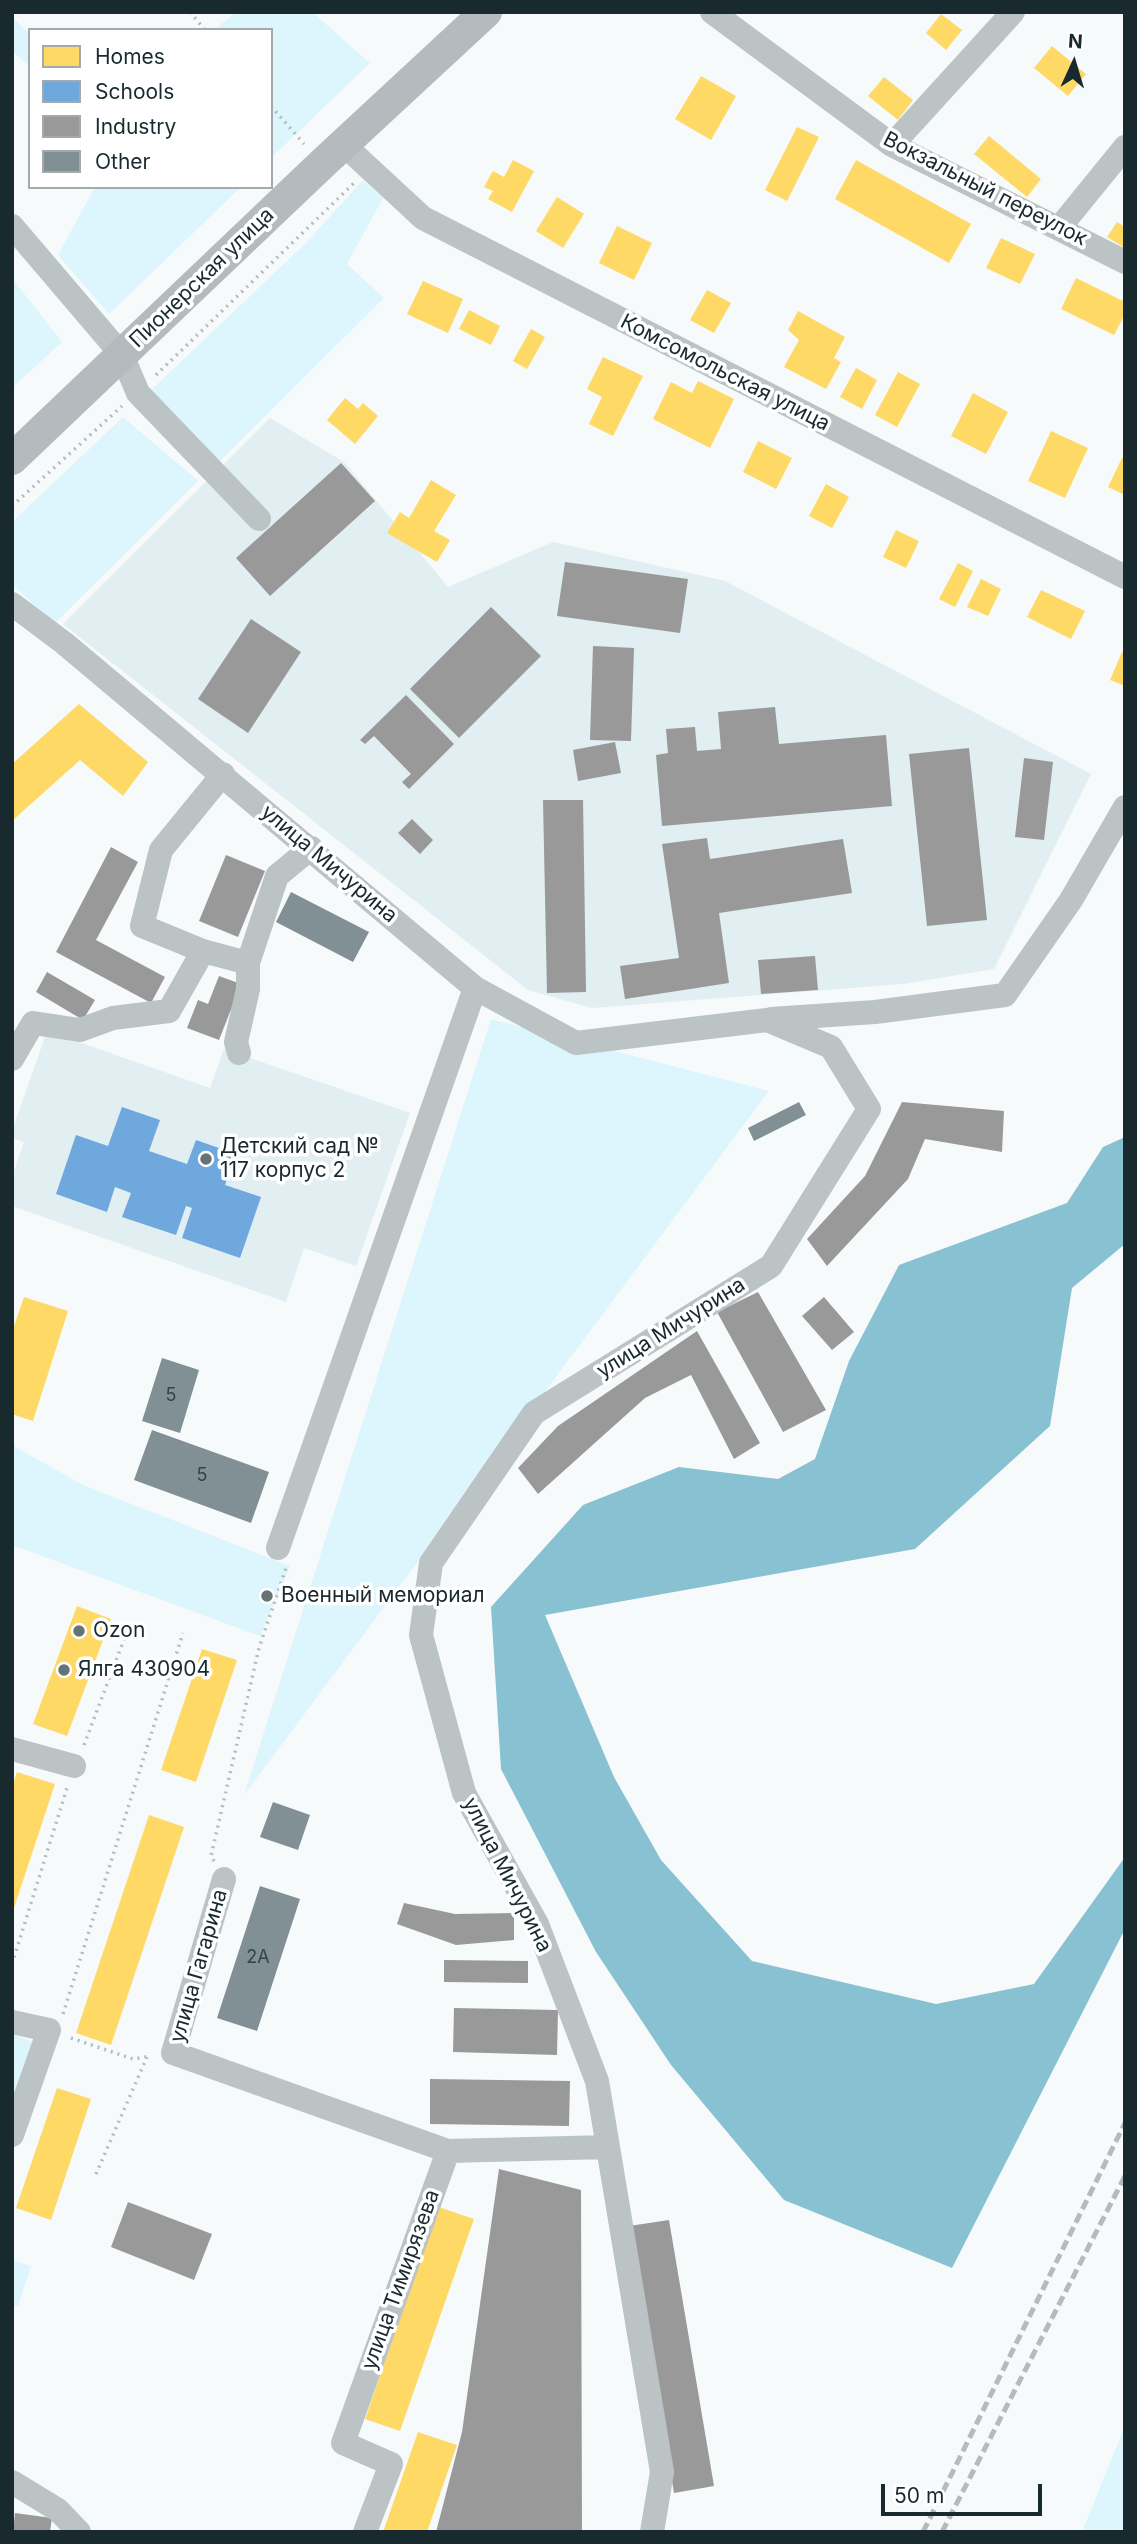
<!DOCTYPE html>
<meta charset="utf-8">
<style>
body{margin:0}
#map{position:relative;width:1137px;height:2544px;overflow:hidden;background:#f6fafb;font-family:Inter,sans-serif}
canvas{display:block}
.frame{position:absolute;inset:0;border:14px solid #192a2f;pointer-events:none}
.legend{position:absolute;left:28px;top:28px;width:245px;height:161px;box-sizing:border-box;background:#fff;border:2px solid #a3aaac;margin:0;padding:9px 12px;list-style:none;font-size:21px;color:#192a2f}
.legend li{display:flex;align-items:center;gap:14px;height:35px}
.legend b{width:35px;border:2px solid #a3aaac}
.north{position:absolute;left:1039px;top:28px;width:70px;height:70px;-webkit-text-stroke:5px #fff;paint-order:stroke;rotate:4deg;font-size:19px;font-weight:700;line-height:28px;text-align:center;color:#192a2f}
.north::after{content:'';display:block;margin:auto;width:24px;height:32px;background:#192a2f;clip-path:polygon(50% 0,100% 100%,50% 72%,0 100%)}
.scale{position:absolute;left:881px;top:2484px;width:161px;height:32px;box-sizing:border-box;border:4px solid #192a2f;border-top:0;padding-left:9px;font-size:21px;line-height:24px;white-space:nowrap;color:#192a2f;-webkit-text-stroke:5px #fff;paint-order:stroke}
</style>
<div id="map">
<canvas width="1137" height="2544"></canvas>
<div class="frame"></div>
<ul class="legend">
<li><b style="height:19px;background:#ffd966"></b>Homes</li>
<li><b style="height:19px;background:#6fa8dc"></b>Schools</li>
<li><b style="height:19px;background:#999"></b>Industry</li>
<li><b style="height:19px;background:#819094"></b>Other</li>
</ul>
<div class="north">N</div>
<div class="scale">50 m</div>
</div>
<script>
const c = document.querySelector('canvas').getContext('2d');
c.lineJoin = 'round';
function fillPath(path, color) {
  c.fillStyle = color;
  c.fill(path, 'evenodd');
}
function toPath(rows) {
  const path = new Path2D();
  for (const r of rows) {
    path.moveTo(r[0], r[1]);
    for (let i = 2; i < r.length; i += 2) path.lineTo(r[i], r[i + 1]);
  }
  return path;
}
function stroke(path, color, width, dash) {
  c.strokeStyle = color;
  c.lineWidth = width;
  c.lineCap = dash ? 'butt' : 'round';
  c.setLineDash(dash || []);
  c.stroke(path);
}
function label(font, color, halo, rows, align = 'center') {
  c.font = font + ' Inter,sans-serif';
  c.lineWidth = 7;
  c.setLineDash([]);
  c.textBaseline = 'middle';
  c.strokeStyle = halo;
  c.fillStyle = color;
  for (const [text, x, y, turn = 0] of rows) {
    c.save();
    c.translate(x, y);
    c.rotate((+turn || 0) * Math.PI / 180);
    c.textAlign = isNaN(turn) ? turn : align;
    if (halo) c.strokeText(text, 0, 0);
    c.fillText(text, 0, 0);
    c.restore();
  }
}
fillPath(toPath([
 [270,418,344,462,448,587,553,542,725,581,1091,774,994,969,902,984,592,1008,528,990,63,624],
 [47,1031,210,1088,224,1049,410,1113,356,1266,304,1248,286,1302,12,1206,12,1177,24,1142,12,1138,12,1131]
]), '#e1eef2');
fillPath(toPath([
 [236,12,312,12,370,63,271,158,271,30,214,30],
 [12,17,30,34,30,67,12,51],
 [363,180,383,198,347,264,384,298,215,466,147,394,307,242],
 [95,187,241,187,109,314,58,255],
 [12,278,62,342,12,388],
 [123,417,198,481,54,624,12,584,12,522],
 [491,1019,769,1091,244,1795],
 [12,1445,83,1485,290,1566,260,1636,12,1545],
 [12,2034,39,2044,12,2111],
 [12,2260,31,2266,18,2306,12,2305],
 [1125,2426,1125,2532,1082,2532]
]), '#ddf5fd');
fillPath(toPath([
 [1125,1137,1125,1244,1072,1288,1050,1426,915,1549,545,1615,614,1777,661,1860,752,1961,936,2004,1034,1984,1125,1857,1125,1929,952,2268,784,2200,671,2065,596,1952,501,1769,491,1607,583,1505,679,1467,778,1479,815,1459,849,1361,899,1265,1067,1203,1103,1147]
]), '#88c1d2');
fillPath(toPath([
 [941,14,962,30,946,50,926,33],
 [1052,46,1086,74,1068,96,1034,68],
 [701,76,736,96,711,140,675,119],
 [884,77,913,100,898,120,868,96],
 [797,127,819,137,787,201,765,190],
 [989,136,1041,179,1027,197,974,154],
 [513,160,534,171,512,212,488,199,493,191,484,187,493,171,504,177],
 [856,160,971,224,949,263,835,199],
 [557,197,584,214,563,248,536,231],
 [1117,222,1125,227,1125,248,1107,237],
 [617,226,652,243,634,280,599,263],
 [1001,238,1035,254,1020,284,986,268],
 [1076,278,1125,302,1125,314,1114,335,1061,309],
 [423,281,463,299,448,333,407,314],
 [707,290,731,303,714,333,690,320],
 [469,310,500,326,491,345,459,329],
 [798,311,845,337,834,358,841,362,826,389,784,367,799,340,788,330],
 [531,329,545,337,527,369,513,361],
 [603,357,643,376,613,436,589,424,602,397,587,389],
 [856,368,877,380,862,409,840,397],
 [898,372,920,384,897,427,875,415],
 [698,381,734,399,710,448,653,419,671,382,692,393],
 [973,393,1008,412,986,454,951,436],
 [345,398,358,409,363,403,378,416,355,444,327,420],
 [1051,431,1088,448,1065,498,1028,481],
 [758,441,792,458,776,489,743,472],
 [1122,458,1125,459,1125,495,1108,487],
 [431,480,456,495,434,531,450,540,437,562,387,533,400,512,409,518],
 [826,484,849,497,832,528,809,516],
 [896,530,919,541,906,568,883,557],
 [958,563,973,571,955,607,939,599],
 [981,579,1001,589,988,616,967,607],
 [1041,590,1085,611,1071,639,1027,617],
 [1122,652,1125,653,1125,686,1110,680],
 [79,704,148,762,123,796,80,760,12,821,12,764],
 [24,1297,68,1311,33,1421,12,1414,12,1332],
 [77,1606,111,1619,67,1736,33,1724],
 [202,1649,237,1660,196,1782,161,1770],
 [17,1772,55,1784,13,1911,12,1787],
 [149,1815,184,1827,111,2045,76,2033],
 [57,2088,91,2099,51,2220,16,2208],
 [439,2207,474,2219,400,2431,365,2419],
 [418,2432,457,2445,427,2532,383,2532]
]), '#ffd966');
fillPath(toPath([
 [122,1107,160,1120,149,1151,187,1164,196,1140,236,1154,225,1185,261,1197,240,1258,182,1238,192,1208,186,1206,176,1235,122,1217,131,1193,115,1187,107,1212,56,1194,76,1135,108,1146]
]), '#6fa8dc');
fillPath(toPath([
 [341,463,375,501,270,596,236,558],
 [565,562,688,579,680,633,557,616],
 [491,607,541,656,459,738,410,689],
 [251,619,301,652,248,733,198,699],
 [593,646,634,648,631,741,590,740],
 [406,695,454,744,409,789,402,782,411,774,374,736,365,744,360,740],
 [775,707,779,744,886,735,892,806,662,826,656,755,668,753,666,729,695,727,697,751,721,749,718,712],
 [615,742,621,773,578,781,573,750],
 [969,748,987,920,927,926,909,754],
 [1024,758,1053,762,1044,840,1015,837],
 [543,800,583,800,586,992,547,993],
 [412,819,433,840,420,854,398,833],
 [707,838,710,859,843,839,852,893,719,913,729,983,625,999,620,966,679,958,662,844],
 [111,847,138,862,96,940,165,977,151,1003,56,952],
 [226,855,265,871,238,937,199,921],
 [815,956,818,990,761,994,758,960],
 [47,972,95,1000,83,1020,36,992],
 [219,976,241,984,219,1040,187,1028,198,1000,208,1004],
 [902,1102,1004,1111,1002,1152,925,1139,908,1179,827,1266,807,1239,865,1176],
 [758,1292,826,1410,783,1432,717,1312],
 [824,1297,854,1332,832,1350,802,1316],
 [697,1331,760,1443,734,1459,691,1375,645,1398,538,1494,518,1468,558,1426],
 [404,1903,455,1914,514,1913,514,1940,456,1945,397,1924],
 [444,1960,528,1961,528,1983,444,1982],
 [454,2008,558,2010,557,2055,453,2052],
 [430,2079,570,2081,569,2126,430,2124],
 [499,2169,581,2190,582,2532,436,2532,462,2432],
 [128,2202,212,2234,194,2280,111,2247],
 [669,2220,714,2486,674,2493,629,2226],
 [15,2513,52,2518,50,2532,13,2532]
]), '#999');
fillPath(toPath([
 [291,892,369,932,353,962,276,922],
 [799,1102,806,1115,754,1141,748,1128],
 [162,1358,199,1370,180,1433,142,1421],
 [152,1430,269,1472,251,1523,134,1480],
 [273,1802,310,1815,298,1850,260,1837],
 [260,1886,300,1899,257,2031,217,2018]
]), '#819094');
stroke(toPath([
 [190,12,205,30],
 [271,106,304,144],
 [156,375,354,183],
 [12,506,122,406],
 [84,1745,128,1629],
 [214,1861,211,1856,259,1648,286,1568],
 [12,1964,67,1788],
 [63,2014,183,1633],
 [71,2038,133,2059,151,2056],
 [96,2174,147,2057]
]), '#b5babc', 3.5, [2, 5]);
stroke(toPath([
 [712,12,892,145,1125,262],
 [343,144,423,218,1125,577],
 [892,145,1013,12],
 [12,226,122,355,138,393,259,519],
 [1060,227,1125,147],
 [12,604,64,643,475,988,576,1043,767,1020,831,1047,869,1109,771,1266,534,1413,431,1563,421,1635,464,1793,537,1924,597,2081,662,2472,652,2532],
 [203,951,248,963,277,876,311,848],
 [771,1019,875,1012,1005,995,1071,900,1125,807],
 [239,1053,236,1042,248,989,248,963],
 [12,1059,33,1023,80,1030,113,1018,169,1011,203,951,142,926,161,850,223,774],
 [278,1548,475,988],
 [12,1749,74,1766],
 [224,1879,173,2053,448,2151],
 [12,2022,49,2030,12,2135],
 [12,2482,58,2510,79,2532],
 [365,2532,391,2464,343,2443,448,2151,608,2147]
]), '#bcc3c5', 24);
stroke(toPath([
 [12,459,322,164,486,12]
]), '#b4babd', 32);
stroke(toPath([
 [923,2532,1125,2123],
 [942,2532,1125,2176]
]), '#b5babc', 5, [10, 5]);
for (const [x, y, r, color] of [
 [206,1159,7,"#667376"],
 [267,1596,7,"#667376"],
 [79,1631,7,"#667376"],
 [64,1670,7,"#667376"]
]) {
  const dot = new Path2D();
  dot.arc(x, y, r, 0, 2 * Math.PI);
  c.fillStyle = color;
  c.fill(dot);
  stroke(dot, '#fff', 2.5);
}
label('18px', '#334448', null, [
 ["5",171,1396],
 ["5",202,1476],
 ["2А",258,1958]
]);
label('21px', '#192a2f', '#fff', [
 ["Вокзальный переулок",985,189,27],
 ["Пионерская улица",202,278,-44],
 ["Комсомольская улица",725,373,27],
 ["улица Мичурина",329,864,40],
 ["улица Мичурина",671,1328,-32],
 ["улица Мичурина",507,1875,63],
 ["улица Гагарина",199,1966,-74],
 ["улица Тимирязева",401,2280,-70]
]);
label('21px', '#192a2f', '#fff', [
 ["Детский сад №",220,1147],
 ["117 корпус 2",220,1171],
 ["Военный мемориал",281,1596],
 ["Ozon",93,1631],
 ["Ялга 430904",78,1670]
], 'left');
</script>
